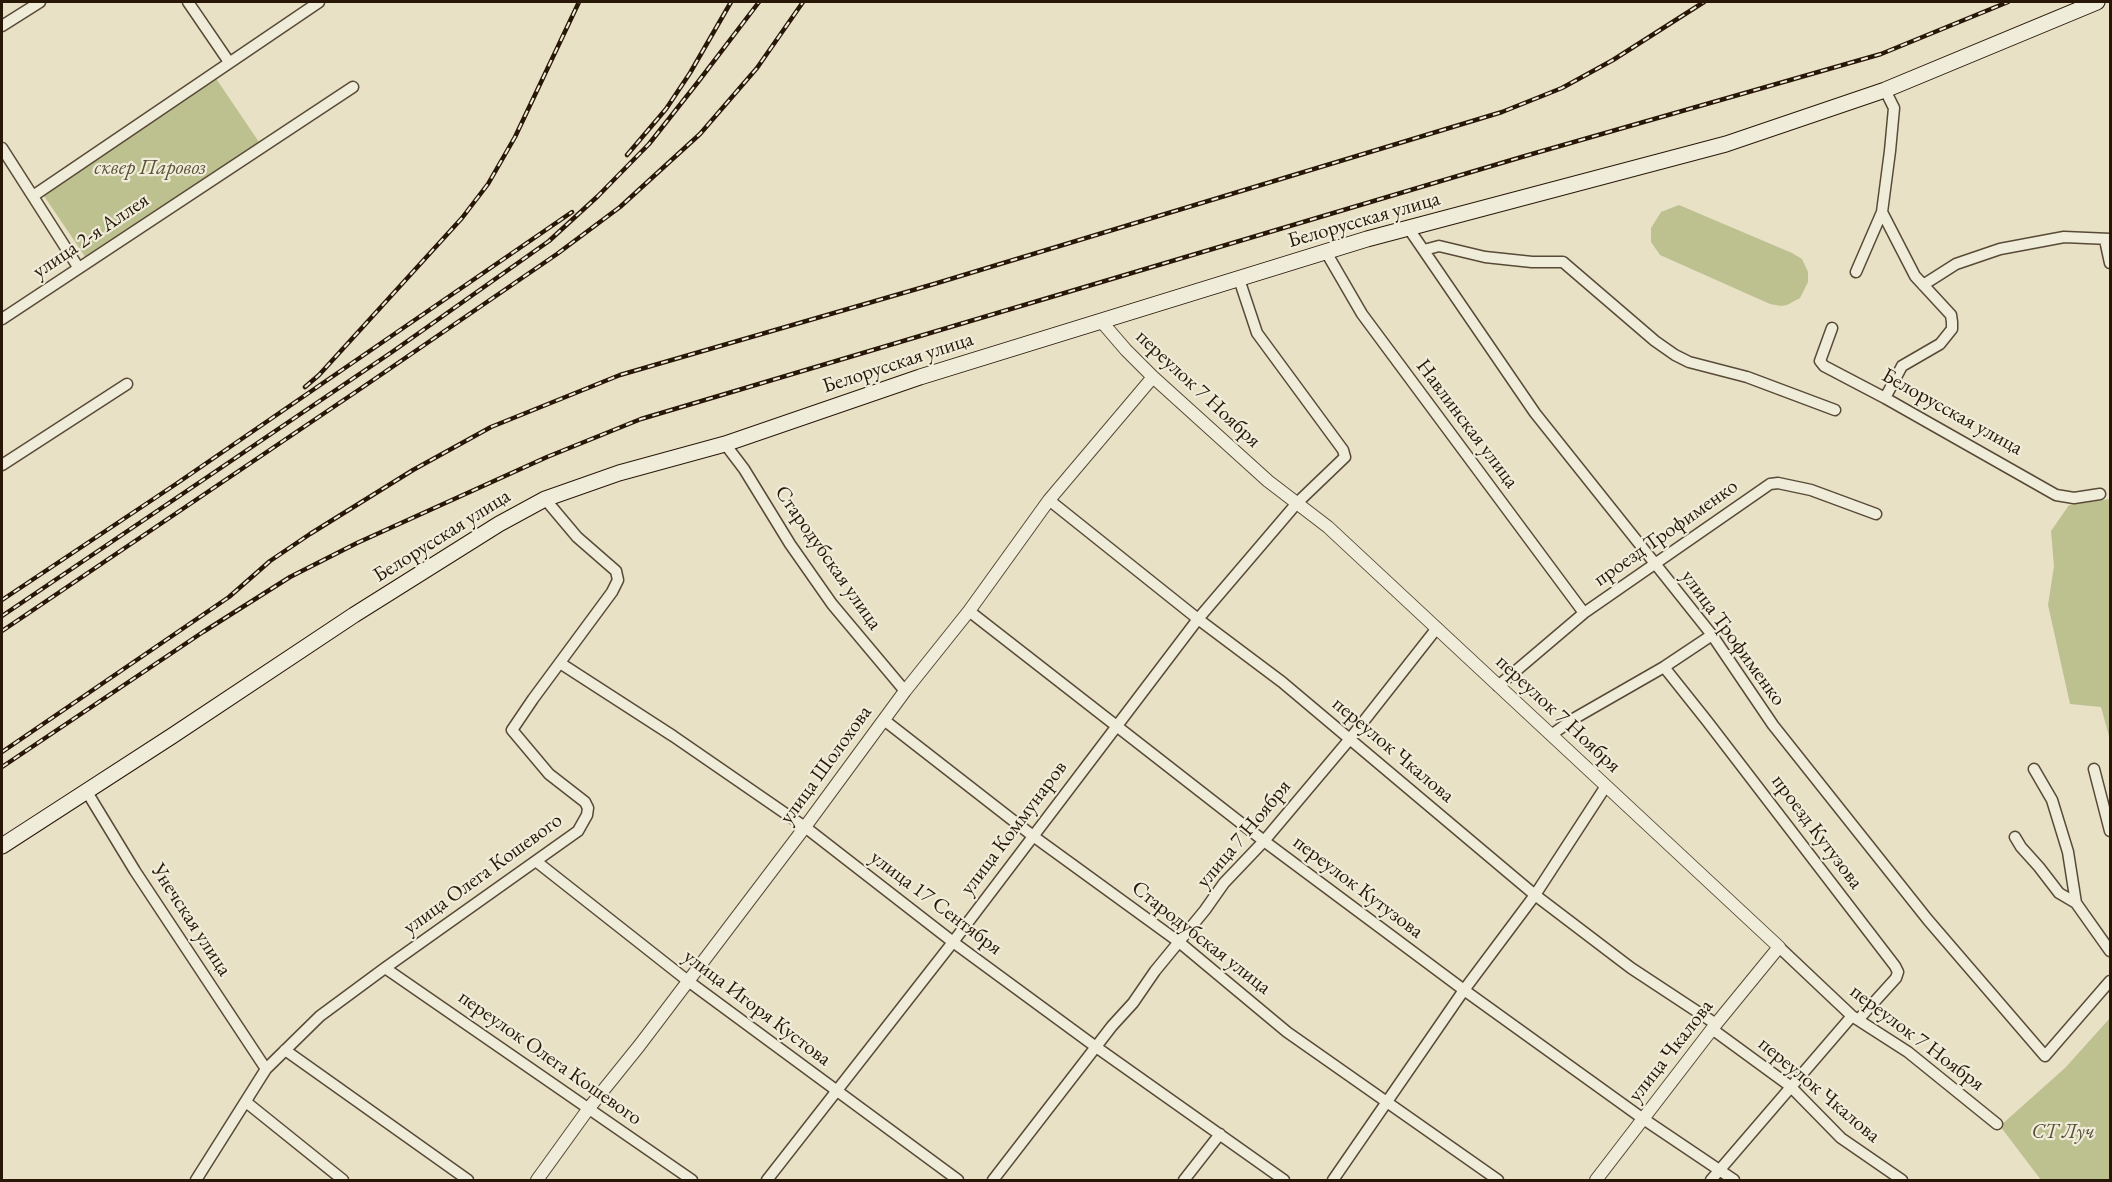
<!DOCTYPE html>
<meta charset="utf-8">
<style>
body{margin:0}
#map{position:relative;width:2112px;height:1182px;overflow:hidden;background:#e8e1c6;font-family:"EB Garamond",serif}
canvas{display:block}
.frame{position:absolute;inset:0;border:3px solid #281707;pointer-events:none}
</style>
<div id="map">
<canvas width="2112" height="1182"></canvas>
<div class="frame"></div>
</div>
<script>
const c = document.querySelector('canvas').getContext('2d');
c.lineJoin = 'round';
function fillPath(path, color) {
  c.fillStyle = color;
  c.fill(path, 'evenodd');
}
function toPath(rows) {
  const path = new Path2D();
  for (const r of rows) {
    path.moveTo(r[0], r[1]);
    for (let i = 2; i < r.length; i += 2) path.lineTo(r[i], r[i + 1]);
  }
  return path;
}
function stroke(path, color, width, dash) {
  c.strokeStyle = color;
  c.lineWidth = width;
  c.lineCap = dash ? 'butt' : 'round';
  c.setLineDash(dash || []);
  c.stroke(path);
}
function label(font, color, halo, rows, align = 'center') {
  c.font = font + ' "EB Garamond",serif';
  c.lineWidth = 4.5;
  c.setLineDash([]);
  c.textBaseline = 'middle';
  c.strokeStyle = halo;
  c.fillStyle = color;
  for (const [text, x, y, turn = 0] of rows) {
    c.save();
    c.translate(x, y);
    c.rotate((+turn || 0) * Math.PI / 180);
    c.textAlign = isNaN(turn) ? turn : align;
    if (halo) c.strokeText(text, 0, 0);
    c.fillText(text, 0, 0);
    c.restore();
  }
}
fillPath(toPath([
 [215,77,259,142,86,258,42,193],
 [1679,205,1792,253,1802,259,1808,272,1808,282,1800,298,1787,305,1781,306,1770,304,1660,255,1651,242,1651,228,1661,212],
 [2110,499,2110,740,2101,707,2070,704,2048,605,2054,566,2051,531,2069,505],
 [2110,1018,2110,1180,2041,1180,2000,1126,2065,1068]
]), '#bdc190');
const minor = toPath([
 [188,2,229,62],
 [2,26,40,2],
 [2,148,78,267],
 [33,196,319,2],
 [1882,212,1915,276,1951,315,1952,322,1952,329,1940,344,1902,366,1885,398],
 [1409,229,1535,413,1712,635,1773,725,1928,920,2045,1056,2110,981],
 [2105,240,2110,263],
 [1424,250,1439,246,1485,257,1532,262,1563,262,1655,341,1675,355,1689,362,1747,377,1835,410],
 [1326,252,1362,314,1584,613],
 [1856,272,1882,212,1890,151,1894,108,1885,90],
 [1923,285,1956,264,2000,249,2064,237,2110,239],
 [2,319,353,87],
 [1832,328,1820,361,1824,366,1885,398,2056,495,2074,498,2100,494],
 [725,444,744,469,790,544,832,604,905,691],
 [2,465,127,384],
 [1049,500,1198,619,1282,682,1535,895,1631,968,1716,1024],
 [969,611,1264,841,1464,990,1642,1118,1734,1180],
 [560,663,673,736,805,827,953,942,1096,1047,1284,1180],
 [1664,667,1707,721,1895,966,1898,972,1896,978,1858,1020],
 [1498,686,1584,613,1770,484,1778,483,1811,490,1876,514],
 [884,720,1033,836,1179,942,1287,1032,1498,1180],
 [1551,735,1575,718,1664,667,1712,635],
 [2034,769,2052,800,2068,852,2076,903],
 [2094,769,2110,831],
 [87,792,135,871,266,1069],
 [2015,837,2021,847,2039,867,2059,893,2076,903,2110,951],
 [537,862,688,981,958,1180],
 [1779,947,1852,1016,1908,1052,1997,1124],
 [385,968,692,1180],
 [1712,1029,1790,1086,1841,1138,1902,1180],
 [285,1050,468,1180],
 [246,1102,343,1180],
 [196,1180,266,1069,320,1016,385,968,578,831,587,815,588,808,585,802,549,774,512,730,533,699,612,592,618,580,616,571,577,537,545,499],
 [767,1180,953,942,1198,619,1297,503,1345,457,1343,450,1257,333,1239,279],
 [993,1180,1112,1026,1133,1003,1155,971,1205,910,1224,883,1264,841,1349,740,1437,628],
 [1184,1180,1220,1134],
 [1333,1180,1464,990,1535,895,1606,786],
 [1711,1180,1852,1016]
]);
const tertiary = toPath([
 [1101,321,1126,350,1153,377,1268,481,1328,527,1779,947,1716,1024,1596,1180],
 [537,1180,589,1108,639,1046,805,827,905,691,969,611,1049,500,1153,377]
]);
const secondary = toPath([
 [2,846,172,736,354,615,499,524,545,499,619,473,725,444,920,377,1367,239,1726,144,1885,90,2097,2]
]);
stroke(minor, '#584a37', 13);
stroke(tertiary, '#584a37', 14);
stroke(secondary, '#281707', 17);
stroke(minor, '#f0ecda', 10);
stroke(tertiary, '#f0ecda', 12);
stroke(secondary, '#f0ecda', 15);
const rail = toPath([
 [627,155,666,109,690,73,731,2],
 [305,387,319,375,462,218,488,184,515,137,579,2],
 [2,600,176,484,572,212],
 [2,616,392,352,549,241,598,196,649,144,698,82,759,2],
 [2,631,363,387,557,254,620,207,700,134,757,68,803,2],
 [2,752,229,597,270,561,310,534,413,470,491,427,620,375,934,284,1502,112,1562,88,1613,60,1704,2],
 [2,767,203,632,290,577,357,543,547,457,641,419,1525,156,1881,54,2008,2]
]);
stroke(rail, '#281707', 4.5);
stroke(rail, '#f0ecda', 2, [7]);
label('italic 21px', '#5c5237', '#f0ecda', [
 ["сквер Паровоз",150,168],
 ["СТ Луч",2063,1132]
]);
label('21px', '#281707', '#f0ecda', [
 ["Белорусская улица",1364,220,-16],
 ["улица 2-я Аллея",91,236,-34],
 ["Белорусская улица",898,363,-18],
 ["переулок 7 Ноября",1198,389,43],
 ["Белорусская улица",1952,412,29],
 ["Навлинская улица",1467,424,53],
 ["проезд Трофименко",1666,533,-35],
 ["Белорусская улица",442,536,-32],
 ["Стародубская улица",828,558,55],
 ["улица Трофименко",1733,638,54],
 ["переулок 7 Ноября",1558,714,43],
 ["переулок Чкалова",1393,750,40],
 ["улица Шолохова",826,765,-54],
 ["улица Коммунаров",1014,828,-53],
 ["проезд Кутузова",1817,832,53],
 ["улица 7 Ноября",1244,834,-50],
 ["улица Олега Кошевого",483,874,-36],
 ["переулок Кутузова",1358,887,37],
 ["улица 17 Сентября",936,903,37],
 ["Унечская улица",191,920,57],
 ["Стародубская улица",1201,938,38],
 ["улица Игоря Кустова",757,1008,37],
 ["переулок 7 Ноября",1917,1038,37],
 ["улица Чкалова",1671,1051,-52],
 ["переулок Олега Кошевого",550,1058,35],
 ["переулок Чкалова",1819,1090,40]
]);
</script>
